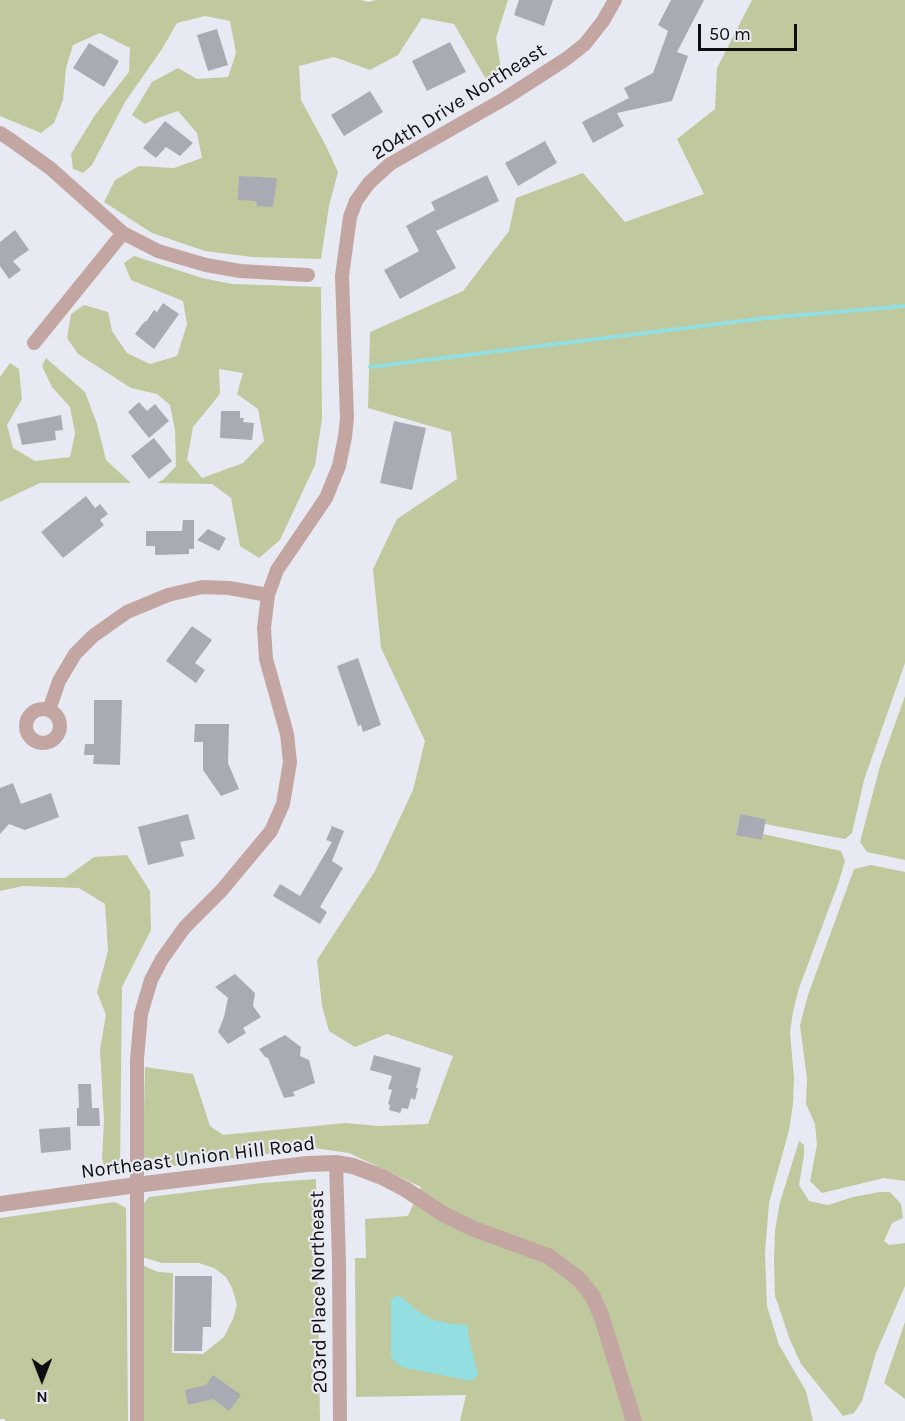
<!DOCTYPE html>
<style>
body{margin:0}
#map{position:relative;width:905px;height:1421px;overflow:hidden;background:#e7eaf2;font-family:Karla,sans-serif}
canvas{display:block}
.north{position:absolute;left:12px;top:1349px;width:60px;height:60px;-webkit-text-stroke:4px #e7eaf2;paint-order:stroke;rotate:180deg;font-size:16px;font-weight:700;line-height:24px;text-align:center;color:#0d0e10}
.north::after{content:'';display:block;margin:auto;width:21px;height:27px;background:#0d0e10;clip-path:polygon(50% 0,100% 100%,50% 72%,0 100%)}
.scale{position:absolute;left:698px;top:24px;width:99px;height:27px;box-sizing:border-box;border:3px solid #0d0e10;border-top:0;padding-left:8px;font-size:18px;line-height:21px;white-space:nowrap;color:#0d0e10;-webkit-text-stroke:4px #e7eaf2;paint-order:stroke}
</style>
<div id="map">
<canvas width="905" height="1421"></canvas>
<div class="north">N</div>
<div class="scale">50 m</div>
</div>
<script>
const c = document.querySelector('canvas').getContext('2d');
c.lineJoin = 'round';
function fillPath(path, color) {
  c.fillStyle = color;
  c.fill(path, 'evenodd');
}
function toPath(rows) {
  const path = new Path2D();
  for (const r of rows) {
    if (r.length === 3) {
      path.moveTo(r[0] + r[2], r[1]);
      path.arc(r[0], r[1], r[2], 0, 2 * Math.PI);
      continue;
    }
    path.moveTo(r[0], r[1]);
    for (let i = 2; i < r.length; i += 2) path.lineTo(r[i], r[i + 1]);
  }
  return path;
}
function stroke(path, color, width, dash) {
  c.strokeStyle = color;
  c.lineWidth = width;
  c.lineCap = dash ? 'butt' : 'round';
  c.setLineDash(dash || []);
  c.stroke(path);
}
function label(font, color, halo, rows, align = 'center') {
  c.font = font + ' Karla,sans-serif';
  c.lineWidth = 4.5;
  c.setLineDash([]);
  c.textBaseline = 'middle';
  c.strokeStyle = halo;
  c.fillStyle = color;
  for (const [text, x, y, turn = 0] of rows) {
    c.save();
    c.translate(x, y);
    c.rotate((+turn || 0) * Math.PI / 180);
    c.textAlign = isNaN(turn) ? turn : align;
    if (halo) c.strokeText(text, 0, 0);
    c.fillText(text, 0, 0);
    c.restore();
  }
}
fillPath(toPath([
 [0,0,360,0,369,2,376,0,508,0,496,38,502,75,487,81,454,24,422,18,398,55,370,70,334,57,299,66,301,100,326,146,338,172,329,206,321,259,252,257,205,251,152,233,104,202,115,180,139,166,174,168,202,158,197,133,178,111,158,118,145,124,132,115,152,82,178,68,197,79,228,77,236,53,230,21,205,16,177,23,162,49,125,102,92,165,83,173,73,169,71,154,95,115,129,72,130,48,100,33,73,45,66,68,63,100,54,123,41,133,0,116],
 [752,0,905,0,905,663,864,780,852,833,845,839,765,824,766,819,740,814,736,834,762,840,763,834,841,851,845,861,838,884,798,991,793,1012,790,1032,794,1078,793,1104,789,1130,769,1203,765,1253,767,1306,779,1345,806,1391,813,1421,460,1421,466,1395,356,1397,355,1258,366,1258,365,1219,408,1216,421,1187,349,1153,314,1148,166,1167,143,1157,145,1067,193,1074,210,1126,223,1135,345,1123,379,1126,428,1124,453,1056,387,1034,355,1047,329,1031,322,1006,317,960,375,871,413,790,425,741,381,648,373,569,397,519,457,479,451,432,368,408,370,332,463,291,509,231,516,198,583,173,625,222,704,194,677,139,715,109,717,68],
 [134,256,202,278,232,284,321,287,322,419,315,465,280,540,259,558,240,546,231,498,212,484,157,483,164,479,176,466,175,430,170,405,157,394,131,388,78,354,67,338,71,314,84,305,108,312,112,331,127,353,150,364,177,356,187,324,183,301,131,280,124,263],
 [219,369,243,373,237,394,258,409,264,441,243,463,202,478,187,460,193,427,220,394],
 [46,358,85,392,97,424,106,460,131,483,40,483,0,502,0,377,10,363,19,369,22,399,7,425,13,448,35,461,70,457,75,433,70,407,52,387,42,366],
 [905,696,905,860,867,852,860,842,880,766],
 [127,855,150,891,151,930,122,987,120,1172,106,1171,102,1159,104,1120,100,1049,106,1015,97,992,108,951,105,904,79,888,23,886,0,891,0,878,65,878,94,857],
 [871,865,905,872,905,1181,884,1178,822,1193,810,1181,817,1145,815,1124,806,1104,807,1079,800,1025,808,995,854,869],
 [799,1141,804,1145,804,1155,799,1185,809,1201,828,1205,853,1197,880,1192,890,1192,901,1204,903,1218,892,1223,884,1241,889,1245,905,1243,905,1286,876,1353,862,1401,854,1413,843,1416,801,1364,790,1340,775,1296,774,1259,775,1231,780,1202],
 [316,1179,320,1421,142,1421,142,1265,158,1272,173,1273,172,1353,203,1354,224,1337,233,1319,237,1305,232,1288,226,1277,214,1268,199,1263,162,1263,142,1257,142,1206,149,1197,262,1183],
 [115,1202,126,1208,128,1421,5,1421,5,1419,0,1419,0,1218],
 [905,1322,905,1399,884,1383]
]), '#c0c99d');
fillPath(toPath([
 [399,1295,419,1312,433,1320,454,1324,467,1325,469,1339,478,1374,471,1381,401,1367,391,1358,391,1299]
]), '#92dee1');
stroke(toPath([
 [370,367,767,318,905,306]
]), '#92dee1', 4);
fillPath(toPath([
 [519,0,553,0,544,26,514,15],
 [671,0,704,0,677,52,688,56,672,101,617,113,624,126,593,143,582,122,629,98,624,88,653,73,668,31,658,25],
 [217,29,228,65,208,71,197,35],
 [450,42,466,72,427,91,412,61],
 [89,43,119,61,104,87,73,68],
 [370,91,383,112,344,136,331,115],
 [165,121,193,143,180,156,166,147,156,158,143,148],
 [545,141,557,163,518,186,505,163],
 [487,175,499,201,436,231,456,268,400,299,384,270,419,251,406,226,435,210,431,202],
 [239,176,277,178,273,207,257,206,256,201,238,200],
 [15,230,29,250,13,261,21,270,9,279,0,266,0,242],
 [163,303,179,314,154,349,135,334,145,321,146,322,154,310,157,312],
 [139,402,147,411,155,404,169,421,149,438,128,412],
 [221,411,240,411,240,418,244,418,243,422,254,423,252,440,220,438],
 [61,415,63,430,55,431,56,440,22,445,17,424],
 [394,421,426,428,412,490,380,483],
 [154,438,172,461,149,479,131,456],
 [86,496,95,508,100,504,108,514,100,520,104,525,63,558,41,532],
 [183,520,194,520,194,549,189,549,189,554,155,555,155,546,146,546,146,531,182,531],
 [208,529,226,538,219,551,197,540],
 [192,626,212,640,195,663,205,670,196,683,166,661],
 [358,658,381,725,363,732,361,725,358,726,337,666],
 [94,700,122,700,120,765,93,764,94,755,84,755,85,744,94,744],
 [195,724,229,724,228,763,239,789,221,796,203,770,203,742,194,742],
 [13,783,21,804,51,793,59,817,25,830,9,824,0,834,0,788],
 [188,814,195,839,180,842,184,856,148,865,138,827],
 [740,814,766,819,762,840,736,835],
 [332,826,344,831,332,861,343,868,320,907,327,912,320,924,273,896,280,884,300,896,332,842,326,840],
 [235,974,255,993,253,1006,261,1017,243,1028,246,1033,228,1044,218,1032,224,1017,228,998,215,987],
 [285,1035,301,1047,300,1056,309,1060,315,1083,293,1092,295,1096,284,1098,268,1058,265,1057,259,1049],
 [374,1055,421,1068,416,1088,418,1088,415,1100,411,1098,408,1109,402,1108,400,1113,389,1110,390,1105,388,1104,392,1090,388,1089,392,1076,370,1070],
 [78,1084,91,1084,92,1108,99,1108,100,1126,77,1126,77,1108,79,1108],
 [70,1127,71,1150,41,1153,39,1129],
 [175,1276,212,1276,211,1327,203,1327,202,1351,174,1351],
 [213,1375,241,1395,229,1411,213,1399,188,1405,185,1390,206,1385]
]), '#a8abb3');
stroke(toPath([
 [0,133,8,138,50,168,123,233,158,251,206,265,240,271,308,275],
 [34,343,123,233],
 [43,726,17],
 [49,710,59,681,75,654,93,636,127,612,168,595,202,587,229,588,268,595],
 [336,1163,339,1262,340,1421],
 [137,1421,137,1059,141,1014,151,980,162,959,185,927,221,891,271,831,283,804,290,762,287,734,266,659,264,628,268,595,277,570,326,498,339,466,345,437,347,418,342,276,350,217,356,201,369,183,390,164,504,99,566,59,585,44,603,21,615,0]
]), '#c3a6a2', 14);
stroke(toPath([
 [0,1204,136,1185,307,1164,336,1163,353,1166,382,1177,405,1189,445,1215,474,1229,548,1256,579,1279,593,1297,602,1318,634,1421]
]), '#c3a6a2', 16);
label('20px', '#0d0e10', '#e7eaf2', [
 ["204th Drive Northeast",459,102,-32],
 ["Northeast Union Hill Road",198,1158,-7],
 ["203rd Place Northeast",319,1292,-91]
]);
</script>
